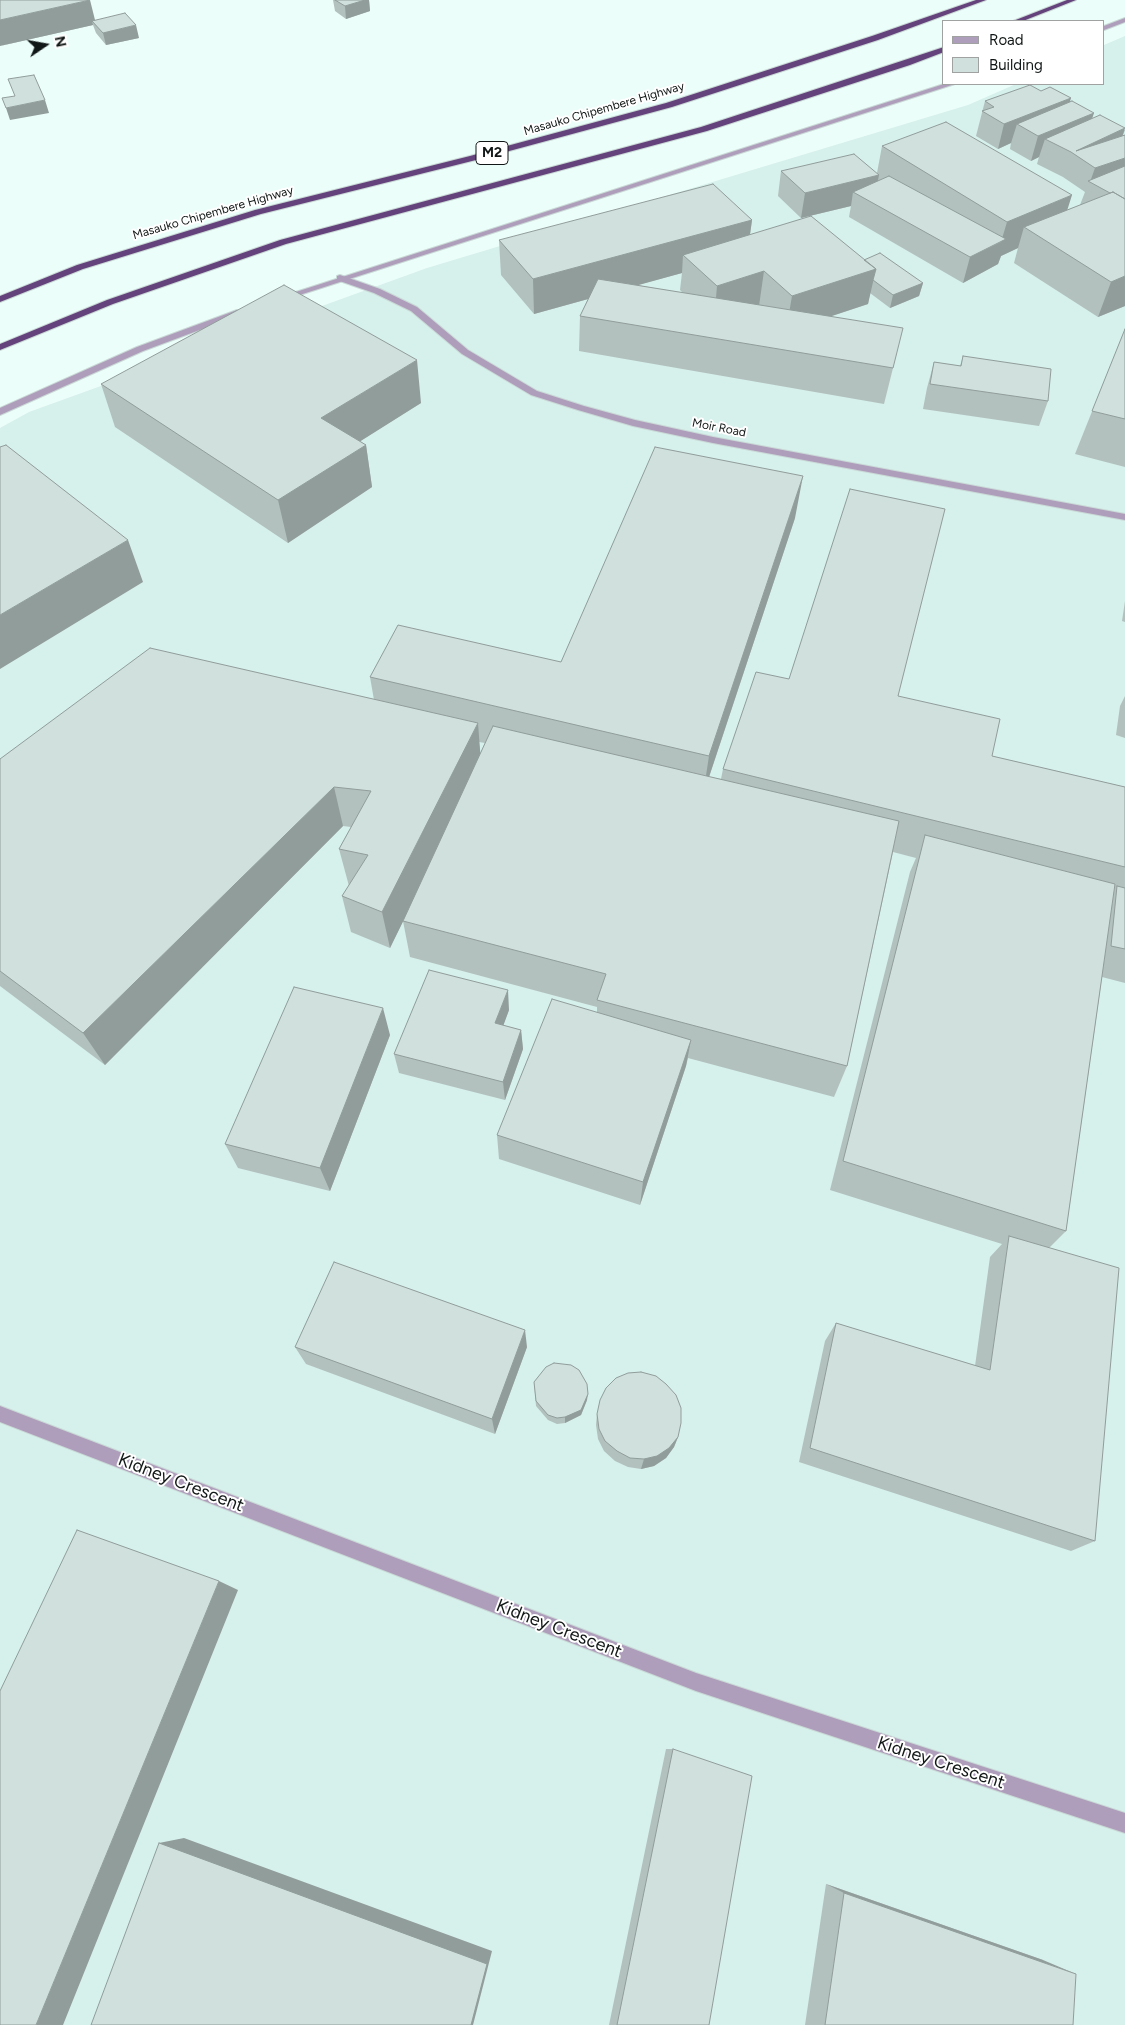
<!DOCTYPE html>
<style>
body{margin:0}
#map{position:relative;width:1125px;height:2025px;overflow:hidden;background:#ecfefa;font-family:Figtree,sans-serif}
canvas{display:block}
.legend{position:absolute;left:942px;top:20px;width:162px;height:65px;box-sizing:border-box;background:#fff;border:1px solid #a0a2a2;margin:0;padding:6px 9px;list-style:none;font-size:15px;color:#111716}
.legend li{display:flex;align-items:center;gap:10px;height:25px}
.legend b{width:25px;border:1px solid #a0a2a2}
.north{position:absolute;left:20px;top:20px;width:50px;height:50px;-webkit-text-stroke:4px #fff;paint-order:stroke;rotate:78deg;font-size:14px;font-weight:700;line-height:20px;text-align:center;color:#111716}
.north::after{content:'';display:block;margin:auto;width:18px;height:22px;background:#111716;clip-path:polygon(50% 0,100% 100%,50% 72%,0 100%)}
</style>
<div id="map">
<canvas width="1125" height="2025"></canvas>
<ul class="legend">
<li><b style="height:6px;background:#ae9dbb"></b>Road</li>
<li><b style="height:14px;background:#cfe0dd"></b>Building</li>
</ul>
<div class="north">N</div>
</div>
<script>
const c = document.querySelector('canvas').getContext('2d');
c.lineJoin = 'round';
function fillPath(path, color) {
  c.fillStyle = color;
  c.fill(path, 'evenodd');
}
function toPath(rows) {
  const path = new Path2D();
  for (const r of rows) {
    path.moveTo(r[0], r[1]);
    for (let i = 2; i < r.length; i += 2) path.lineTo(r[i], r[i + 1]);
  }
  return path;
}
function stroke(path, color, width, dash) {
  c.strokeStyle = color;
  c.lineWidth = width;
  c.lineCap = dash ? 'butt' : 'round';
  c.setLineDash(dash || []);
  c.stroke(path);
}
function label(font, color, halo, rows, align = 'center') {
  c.font = font + ' Figtree,sans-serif';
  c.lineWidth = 4;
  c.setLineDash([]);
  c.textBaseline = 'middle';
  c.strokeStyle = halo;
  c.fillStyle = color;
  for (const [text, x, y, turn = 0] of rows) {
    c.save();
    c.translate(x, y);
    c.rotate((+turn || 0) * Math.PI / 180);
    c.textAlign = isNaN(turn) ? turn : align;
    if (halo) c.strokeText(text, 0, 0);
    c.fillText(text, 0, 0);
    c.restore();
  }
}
fillPath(toPath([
 [1125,36,1125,2025,0,2025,0,428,29,412,427,268,968,105,1016,84,1104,84,1104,45]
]), '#d6f0eb');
const service = toPath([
 [340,275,380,289,417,307,468,350,537,391,584,406,635,420,713,437,1125,514,1125,520,713,443,633,426,578,410,531,395,462,354,411,311,374,293,337,280,337,276,340,275]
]);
const minor = toPath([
 [1125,18,1125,22,1104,30,1104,26,1125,18],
 [944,84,955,84,284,300,281,301,277,298,944,84],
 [237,310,242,313,240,315,143,351,0,415,0,408,137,347,237,310],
 [0,1406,696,1673,1125,1813,1125,1833,696,1691,0,1422,0,1406]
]);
const trunk = toPath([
 [976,0,986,0,878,40,672,107,476,160,261,214,83,269,0,302,0,296,77,265,255,210,470,156,666,103,872,36,976,0],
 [1067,0,1076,0,1023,21,1013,21,1067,0],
 [944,47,944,52,910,65,707,131,286,244,113,304,0,350,0,344,107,300,280,240,701,127,944,47]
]);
stroke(service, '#c9d9d6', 2);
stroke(minor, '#c9d9d6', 2);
stroke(trunk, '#c9d9d6', 2);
fillPath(service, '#ae9dbb');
fillPath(minor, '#ae9dbb');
fillPath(trunk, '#64427b');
fillPath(toPath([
 [333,0,369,0,370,11,346,19,335,11],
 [95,20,139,38,106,45,96,33,93,25,0,46],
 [1041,91,1070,102,1092,119,1125,130,1123,135,1125,306,1098,317,1014,263,1018,248,1001,256,998,264,963,283,849,217,851,206,801,218,778,196,781,171,877,173,882,146,1067,210,1080,205,1085,192,1063,177,1037,164,1039,157,1031,161,1010,149,1011,143,998,149,976,136,985,101],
 [752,220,750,235,864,260,923,283,919,296,890,308,870,293,868,304,829,317,894,364,884,404,579,351,580,316,588,299,534,314,501,275,499,240],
 [682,273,680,290,683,293,637,285],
 [1125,329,1125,467,1075,454],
 [963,356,1048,401,1039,426,923,409,927,388,934,362,960,366],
 [101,384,421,403,360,441,366,445,372,487,288,543,115,427],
 [795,518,709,777,721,779,723,769,789,679,898,696,992,756,1125,787,1125,983,1102,977,1066,1231,1049,1248,1095,1541,1071,1551,799,1462,825,1341,836,1323,975,1366,990,1257,1002,1244,830,1190,910,872,916,858,893,852,847,1066,834,1097,688,1058,686,1066,640,1205,499,1159,497,1135,597,1012,597,1007,410,957,403,921,390,948,351,932,342,896,349,886,339,849,351,827,343,826,105,1065,0,986,0,759,374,700,370,677,561,662],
 [479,742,485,743,480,754],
 [1125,601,1125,622,1122,621],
 [1125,696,1125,738,1116,735,1120,706],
 [509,1010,503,1025,521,1030,523,1049,505,1100,399,1073,394,1054],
 [390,1035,330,1191,238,1168,225,1144],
 [295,1347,527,1347,495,1434,306,1364],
 [534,1382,587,1400,581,1415,565,1423,557,1424,548,1420,536,1406],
 [597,1414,678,1437,674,1447,666,1458,654,1466,641,1469,628,1467,615,1461,604,1451,598,1439,596,1425],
 [666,1749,673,1749,709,2025,609,2025],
 [826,1884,1043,1960,1073,2025,805,2025]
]), '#b2c1be');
fillPath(toPath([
 [90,0,96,24,92,21,93,25,0,46,0,20],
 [365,0,369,0,370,11,346,19,345,6],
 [136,25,139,38,106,45,103,33],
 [1071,98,1064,123,1017,124,1011,143,998,149,1004,124],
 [45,100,49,113,10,120,6,108],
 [1094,113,1086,137,1045,139,1039,157,1031,161,1038,136],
 [1125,128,1117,153,1076,151],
 [1125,158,1125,179,1090,182,1095,168],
 [879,175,874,200,853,192,851,206,801,218,805,193],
 [1072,195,1061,230,1024,227,1018,248,1001,256,998,264,963,283,970,257,1001,242,1007,222],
 [752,220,747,255,683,255,682,273,534,314,533,279],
 [876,269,868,304,786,331,792,296],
 [764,271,759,306,714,321,717,286],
 [1125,276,1125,306,1098,317,1111,282],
 [923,283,919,296,890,308,893,295],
 [417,360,421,403,329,461,321,418],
 [366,445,372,487,288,543,278,500],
 [803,476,795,518,703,795,709,756],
 [128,540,143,582,0,669,0,615],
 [478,723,481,763,390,948,382,912],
 [334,787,343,826,105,1065,83,1033],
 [508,990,509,1010,497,1043,495,1023],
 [383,1008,390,1035,330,1191,320,1168],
 [521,1030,523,1049,505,1100,503,1082],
 [691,1040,686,1066,640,1205,643,1182],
 [525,1330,527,1347,495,1434,492,1419],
 [588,1394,587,1400,581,1415,565,1423,565,1417],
 [678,1437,674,1447,666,1458,654,1466,641,1469,644,1459],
 [219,1581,238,1590,63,2025,36,2025],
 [184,1838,492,1951,473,2025,471,2025,159,1843],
 [826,1884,1043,1960,1076,1974,844,1893]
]), '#919d9b');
const building = toPath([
 [0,0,90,0,0,20,0,0],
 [335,0,365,0,345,6,335,0],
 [125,13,136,25,103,33,92,21,125,13],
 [34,75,45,100,6,108,2,98,15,96,8,79,34,75],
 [1030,85,1041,91,1050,87,1071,98,1004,124,982,111,994,107,985,101,1030,85],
 [1072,101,1094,113,1038,136,1017,124,1072,101],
 [1100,115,1125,128,1076,151,1125,135,1125,158,1095,168,1071,152,1045,139,1100,115],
 [946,122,1072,195,1007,222,882,146,946,122],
 [854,154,879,175,805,193,781,171,854,154],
 [1125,166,1125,199,1113,192,1110,193,1088,181,1125,166],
 [889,176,1006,239,970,257,853,192,889,176],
 [713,184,752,220,533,279,499,240,713,184],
 [1113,192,1125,199,1125,276,1111,282,1024,227,1113,192],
 [811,216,876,269,792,296,764,271,717,286,683,255,811,216],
 [880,253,923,283,893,295,873,280,876,269,864,260,880,253],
 [598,279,903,328,893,368,580,316,598,279],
 [284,285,417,360,321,418,366,445,278,500,101,384,284,285],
 [1125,329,1125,419,1092,411,1125,329],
 [963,356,1051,369,1048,401,930,384,934,362,961,366,963,356],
 [6,445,128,540,0,615,0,447,6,445],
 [655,447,803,476,709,756,370,677,398,625,561,662,655,447],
 [850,489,945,509,898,696,1000,719,992,756,1125,787,1125,867,723,769,756,672,789,679,850,489],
 [150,648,478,723,382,912,342,896,368,855,339,849,371,791,334,787,83,1033,0,971,0,759,150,648],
 [493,726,899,821,847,1066,597,1000,606,974,403,921,493,726],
 [925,835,1115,884,1066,1231,843,1161,925,835],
 [1117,886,1125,888,1125,949,1111,946,1117,886],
 [429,970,508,990,495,1023,521,1030,503,1082,394,1054,429,970],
 [294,987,383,1008,320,1168,225,1144,294,987],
 [552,999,691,1040,643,1182,497,1135,552,999],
 [1009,1236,1119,1268,1095,1541,810,1448,836,1323,990,1370,1009,1236],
 [334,1262,525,1330,492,1419,295,1347,334,1262],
 [554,1363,571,1365,579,1370,587,1384,588,1394,581,1410,565,1417,557,1418,548,1415,536,1401,534,1382,546,1367,554,1363],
 [641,1372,656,1376,666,1384,676,1395,681,1408,681,1423,678,1437,669,1448,657,1456,644,1459,630,1458,617,1451,605,1441,599,1429,597,1414,600,1400,606,1388,616,1378,628,1373,641,1372],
 [77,1530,219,1581,36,2025,0,2025,0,1691,77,1530],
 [673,1749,752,1776,709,2025,617,2025,673,1749],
 [159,1843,487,1964,471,2025,91,2025,159,1843],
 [844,1893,1076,1974,1073,2025,825,2025,844,1893]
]);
fillPath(building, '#cfe0dd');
stroke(building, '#919d9b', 1);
label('12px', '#111716', '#fff', [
 ["Masauko Chipembere Highway",604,109,-16],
 ["Masauko Chipembere Highway",213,213,-16],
 ["Moir Road",719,428,11]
]);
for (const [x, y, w] of [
 [492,153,32]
]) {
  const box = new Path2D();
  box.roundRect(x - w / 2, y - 11.5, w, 23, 4);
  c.fillStyle = '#fff';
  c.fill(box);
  stroke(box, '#111716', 1);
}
label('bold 14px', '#111716', null, [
 ["M2",492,153]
]);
label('18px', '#111716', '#fff', [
 ["Kidney Crescent",181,1483,21],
 ["Kidney Crescent",559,1629,21],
 ["Kidney Crescent",941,1763,18]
]);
</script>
